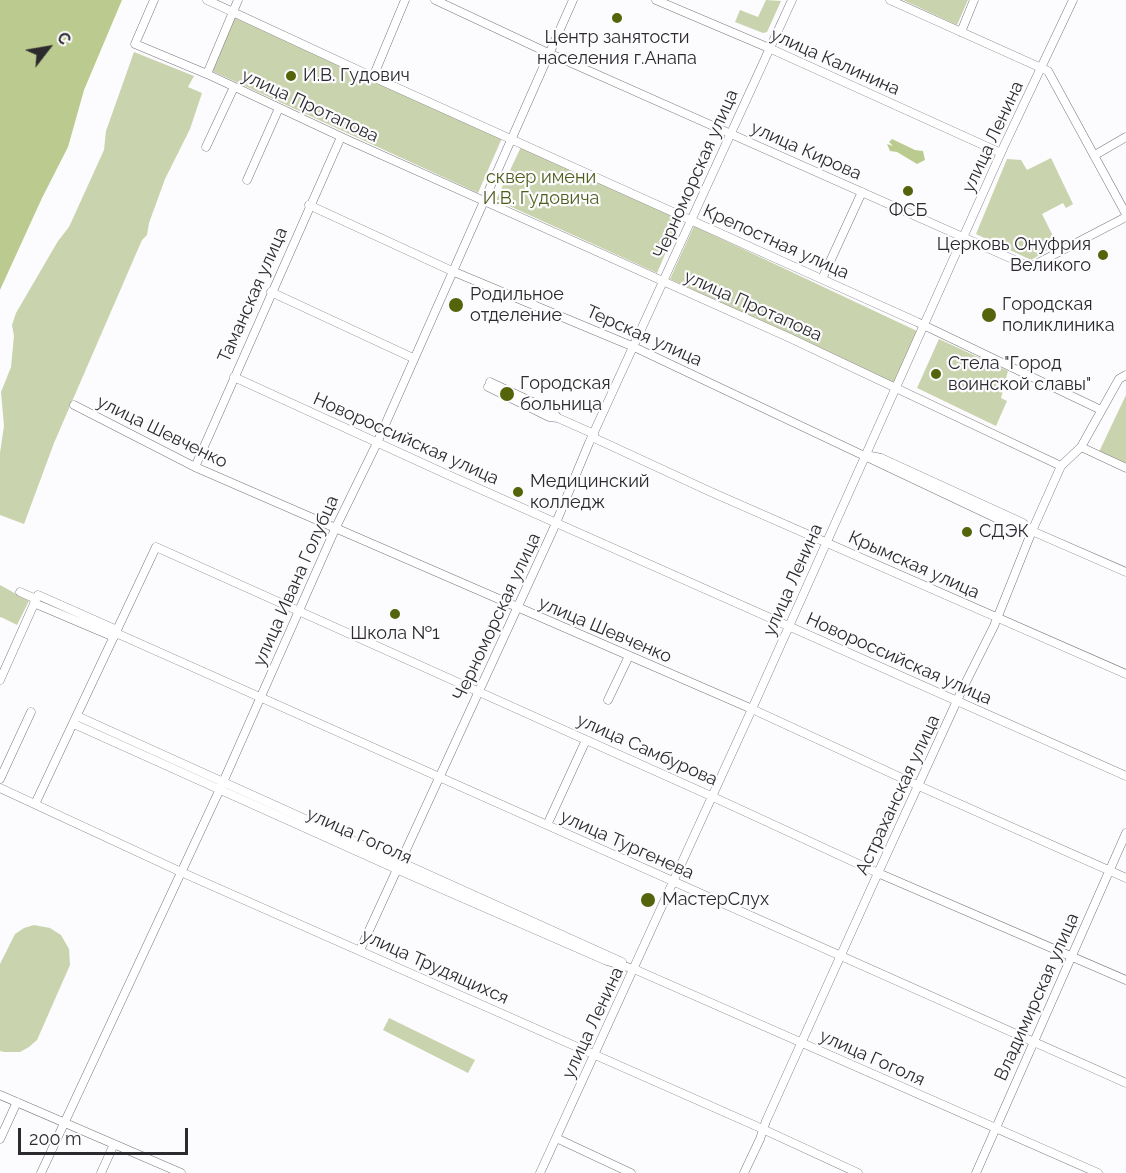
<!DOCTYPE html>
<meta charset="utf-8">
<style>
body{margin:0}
#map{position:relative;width:1126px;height:1173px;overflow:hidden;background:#fcfbfd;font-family:Raleway,sans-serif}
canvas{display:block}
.north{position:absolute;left:18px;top:18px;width:60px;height:60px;-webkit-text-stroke:4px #fcfbfd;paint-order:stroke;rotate:59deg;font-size:16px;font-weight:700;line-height:24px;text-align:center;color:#2c2a2e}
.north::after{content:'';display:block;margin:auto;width:21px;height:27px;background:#2c2a2e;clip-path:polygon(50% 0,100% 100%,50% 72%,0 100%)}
.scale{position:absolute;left:18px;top:1128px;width:170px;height:27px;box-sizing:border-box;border:3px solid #2c2a2e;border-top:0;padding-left:8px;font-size:18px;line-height:21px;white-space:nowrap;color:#2c2a2e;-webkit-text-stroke:4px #fcfbfd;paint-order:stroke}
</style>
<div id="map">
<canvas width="1126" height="1173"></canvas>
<div class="north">С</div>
<div class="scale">200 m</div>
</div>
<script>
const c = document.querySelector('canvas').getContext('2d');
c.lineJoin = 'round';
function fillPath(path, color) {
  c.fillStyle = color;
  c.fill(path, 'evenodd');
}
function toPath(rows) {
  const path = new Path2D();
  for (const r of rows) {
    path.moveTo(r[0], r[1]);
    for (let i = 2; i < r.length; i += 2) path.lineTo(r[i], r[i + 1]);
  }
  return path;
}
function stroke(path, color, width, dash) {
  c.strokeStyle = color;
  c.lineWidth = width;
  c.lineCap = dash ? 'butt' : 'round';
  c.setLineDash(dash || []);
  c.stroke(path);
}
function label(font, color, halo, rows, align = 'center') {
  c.font = font + ' Raleway,sans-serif';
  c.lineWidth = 4.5;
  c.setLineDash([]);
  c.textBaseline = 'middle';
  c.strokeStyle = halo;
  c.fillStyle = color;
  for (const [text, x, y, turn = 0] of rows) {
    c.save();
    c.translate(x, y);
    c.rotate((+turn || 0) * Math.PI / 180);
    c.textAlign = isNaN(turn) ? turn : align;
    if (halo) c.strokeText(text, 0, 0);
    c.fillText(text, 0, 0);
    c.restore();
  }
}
fillPath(toPath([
 [766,0,781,1,767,32,763,33,735,22,740,10,758,17],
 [903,0,968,0,957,25],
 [235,15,502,138,478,193,212,71],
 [134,52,194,76,188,87,202,93,190,129,165,179,149,223,147,235,142,240,54,443,24,524,0,515,0,453,4,426,1,392,11,367,14,336,12,325,16,313,58,241,69,227,104,150,106,131],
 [521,147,680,219,657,273,496,200],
 [1051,158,1073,204,1066,208,1063,203,1042,214,1055,240,1053,247,1031,260,976,234,1007,159,1021,160,1027,170],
 [694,226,917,331,895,384,670,279],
 [939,339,1008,371,1001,398,1007,401,996,426,917,388],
 [1126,395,1126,468,1098,454],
 [0,585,29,601,17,625,1,617,0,618],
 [34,925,50,928,61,935,69,949,70,965,37,1040,29,1047,20,1052,4,1052,0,1051,0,964,15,934,24,928],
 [389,1018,475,1060,468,1073,383,1030]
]), '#c9d4ae');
fillPath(toPath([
 [0,0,122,0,84,90,68,147,42,198,0,290],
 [892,139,915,150,923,151,925,160,917,164,897,152,890,151,887,144,893,146,889,142]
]), '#bbcb8f');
const minor = toPath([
 [154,0,135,44,207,74,348,140,790,338,1061,466],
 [207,0,373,77,917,322,1101,410],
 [435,0,542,50,1028,266,1034,265,1126,217],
 [656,0,769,48,1001,153],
 [890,0,1048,71,1126,214],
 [961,32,974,0],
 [207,74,238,0],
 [373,77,405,0],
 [206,147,234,87],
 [1095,155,1126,137],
 [247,180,279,108],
 [309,205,452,271,634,347,1021,530,1032,531],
 [822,279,862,192],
 [271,292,413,358],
 [234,377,446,474,1126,776],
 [490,382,552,411,558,418,594,434],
 [488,387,549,417,558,418],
 [74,405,195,467,752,709,919,786,1126,878],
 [592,437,711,492,1126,674],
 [1081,447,1126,468],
 [871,456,881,458,1023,523,1032,531,1126,572],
 [195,467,341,137],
 [20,592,36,599],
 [34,603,114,637],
 [116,633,1126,1083],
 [0,680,38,595,117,630],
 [608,700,629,656],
 [77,716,622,962],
 [74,724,403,872,607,961,634,969,1098,1173],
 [0,779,31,712],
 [0,788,181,872,756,1126,858,1173],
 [35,804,156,547,711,796,878,873,1126,980],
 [547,825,586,740],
 [360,950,553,530,589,443,792,0],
 [0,1095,181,1173],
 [556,1138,631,1173],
 [0,1139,17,1102],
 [41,1173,220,789,336,527,377,443,573,0],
 [101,1173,114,1144],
 [540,1173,752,709,1004,146,1073,0],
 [744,1173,760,1139,766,1121,878,873,961,692,994,626,1032,531,1061,466,1081,447,1119,379,1126,375],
 [976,1173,1126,833]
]);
stroke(minor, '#7a7680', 9);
stroke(minor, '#fff', 8);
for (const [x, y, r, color] of [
 [617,18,6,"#53640b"],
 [291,76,6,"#53640b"],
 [908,191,6,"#53640b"],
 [1103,255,6,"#53640b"],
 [456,305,8,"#53640b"],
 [989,315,8,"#53640b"],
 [936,374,6,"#53640b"],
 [507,394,8,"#53640b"],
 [518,492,6,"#53640b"],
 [967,532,6,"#53640b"],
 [395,614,6,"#53640b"],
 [648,900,8,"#53640b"]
]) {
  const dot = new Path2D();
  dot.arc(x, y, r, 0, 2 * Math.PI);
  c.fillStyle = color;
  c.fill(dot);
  stroke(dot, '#fcfbfd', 2);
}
label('18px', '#2c2a2e', '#fcfbfd', [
 ["Центр занятости",617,38,"center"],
 ["населения г.Анапа",617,59,"center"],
 ["И.В. Гудович",303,76],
 ["ФСБ",908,211,"center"],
 ["Церковь Онуфрия",1091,245,"right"],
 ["Великого",1091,266,"right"],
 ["Родильное",470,295],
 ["отделение",470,316],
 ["Городская",1002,305],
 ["поликлиника",1002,326],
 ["Стела \"Город",948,364],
 ["воинской славы\"",948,385],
 ["Городская",520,384],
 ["больница",520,405],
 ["Медицинский",530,482],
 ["колледж",530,503],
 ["СДЭК",979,532],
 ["Школа №1",395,634,"center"],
 ["МастерСлух",662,900]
], 'left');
label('18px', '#2c2a2e', '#fcfbfd', [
 ["улица Калинина",835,62,24],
 ["улица Протапова",310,106,25],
 ["улица Ленина",993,137,-65],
 ["улица Кирова",806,151,24],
 ["Черноморская улица",696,174,-66],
 ["Крепостная улица",776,242,24],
 ["Таманская улица",253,295,-66],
 ["улица Протапова",753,306,24],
 ["Терская улица",644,336,24],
 ["улица Шевченко",162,432,26],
 ["Новороссийская улица",406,439,24],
 ["Крымская улица",914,565,24],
 ["улица Ленина",793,580,-66],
 ["улица Ивана Голубца",296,581,-66],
 ["Черноморская улица",497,617,-65],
 ["улица Шевченко",605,630,23],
 ["Новороссийская улица",899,659,24],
 ["улица Самбурова",647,750,24],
 ["Астраханская улица",898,795,-65],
 ["улица Гоголя",359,836,24],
 ["улица Тургенева",627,845,24],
 ["улица Трудящихся",435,967,24],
 ["Владимирская улица",1037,997,-66],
 ["улица Ленина",593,1023,-65],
 ["улица Гоголя",872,1058,24]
]);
label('18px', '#4f5e1d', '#fcfbfd', [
 ["сквер имени",541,178],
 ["И.В. Гудовича",541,199]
]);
</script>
